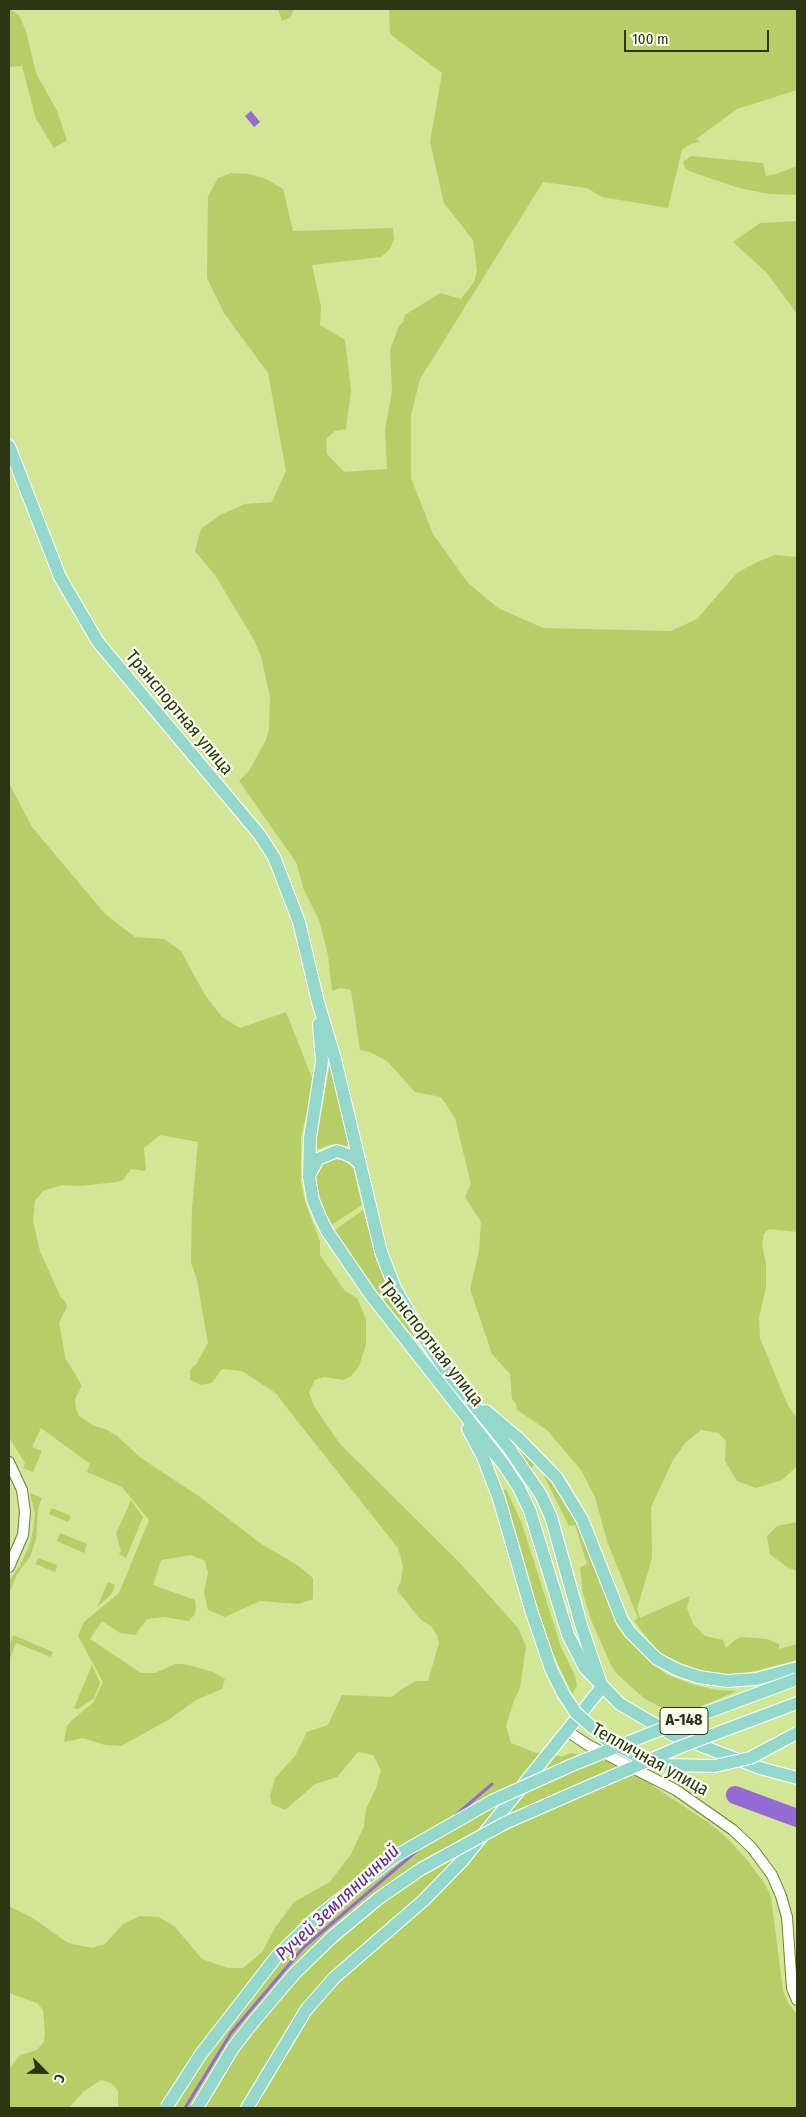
<!DOCTYPE html>
<meta charset="utf-8">
<style>
body{margin:0}
#map{position:relative;width:806px;height:2117px;overflow:hidden;background:#d1e696;font-family:"Fira Sans Condensed",sans-serif}
canvas{display:block}
.frame{position:absolute;inset:0;border:10px solid #2e3515;pointer-events:none}
.north{position:absolute;left:20px;top:2047px;width:50px;height:50px;-webkit-text-stroke:4px #f9feef;paint-order:stroke;rotate:113deg;font-size:14px;font-weight:700;line-height:20px;text-align:center;color:#2e3515}
.north::after{content:'';display:block;margin:auto;width:18px;height:22px;background:#2e3515;clip-path:polygon(50% 0,100% 100%,50% 72%,0 100%)}
.scale{position:absolute;left:624px;top:30px;width:145px;height:22px;box-sizing:border-box;border:2px solid #2e3515;border-top:0;padding-left:6px;font-size:15px;line-height:18px;white-space:nowrap;color:#2e3515;-webkit-text-stroke:4px #f9feef;paint-order:stroke}
</style>
<div id="map">
<canvas width="806" height="2117"></canvas>
<div class="frame"></div>
<div class="north">С</div>
<div class="scale">100 m</div>
</div>
<script>
const c = document.querySelector('canvas').getContext('2d');
c.lineJoin = 'round';
function fillPath(path, color) {
  c.fillStyle = color;
  c.fill(path, 'evenodd');
}
function toPath(rows) {
  const path = new Path2D();
  for (const r of rows) {
    path.moveTo(r[0], r[1]);
    for (let i = 2; i < r.length; i += 2) path.lineTo(r[i], r[i + 1]);
  }
  return path;
}
function stroke(path, color, width, dash) {
  c.strokeStyle = color;
  c.lineWidth = width;
  c.lineCap = dash ? 'butt' : 'round';
  c.setLineDash(dash || []);
  c.stroke(path);
}
function label(font, color, halo, rows, align = 'center') {
  c.font = font + ' "Fira Sans Condensed",sans-serif';
  c.lineWidth = 4.5;
  c.setLineDash([]);
  c.textBaseline = 'middle';
  c.strokeStyle = halo;
  c.fillStyle = color;
  for (const [text, x, y, turn = 0] of rows) {
    c.save();
    c.translate(x, y);
    c.rotate((+turn || 0) * Math.PI / 180);
    c.textAlign = isNaN(turn) ? turn : align;
    if (halo) c.strokeText(text, 0, 0);
    c.fillText(text, 0, 0);
    c.restore();
  }
}
fillPath(toPath([
 [9,9,19,15,26,31,36,73,57,111,67,140,54,148,36,119,22,66,9,67],
 [278,9,294,9,290,18,282,21],
 [389,9,797,9,797,90,737,109,696,139,700,142,690,144,682,150,668,208,602,197,587,188,543,182,420,379,411,415,411,478,433,534,468,583,498,608,543,628,671,631,697,619,737,573,757,562,775,555,797,557,797,1232,769,1229,764,1234,762,1245,766,1264,766,1288,759,1317,760,1338,788,1406,797,1418,797,1466,782,1480,756,1488,737,1481,725,1461,726,1441,718,1433,701,1430,686,1442,673,1460,651,1507,652,1558,637,1609,640,1618,690,1596,687,1608,693,1624,705,1636,723,1640,726,1648,735,1640,742,1637,767,1639,779,1644,779,1649,797,1644,797,1660,755,1671,735,1675,696,1672,665,1657,655,1648,634,1621,638,1618,607,1541,595,1497,581,1470,547,1430,517,1410,516,1404,512,1399,510,1374,492,1354,470,1289,479,1251,481,1222,465,1197,471,1184,455,1118,441,1097,415,1092,387,1061,370,1052,360,1050,351,990,340,988,332,991,328,955,319,920,304,890,296,862,239,781,249,771,266,740,269,729,270,697,261,656,253,638,215,575,195,551,201,529,220,515,245,504,272,502,286,471,268,373,224,313,207,278,208,197,218,178,231,173,249,174,266,179,283,189,293,231,393,228,394,239,390,249,381,257,312,265,321,306,320,325,345,340,351,390,346,429,335,431,326,439,327,454,344,472,387,469,385,430,392,391,390,350,399,326,403,322,405,315,440,293,461,299,474,282,477,270,473,240,444,203,430,142,442,73,390,34],
 [691,156,763,163,766,176,776,174,797,166,797,195,769,194,739,188,689,171,685,168,683,162],
 [797,221,797,314,767,273,733,242,760,223],
 [9,783,32,827,105,914,135,937,164,939,181,951,205,995,222,1017,240,1028,286,1012,314,1083,301,1137,301,1182,305,1201,320,1242,320,1255,345,1291,357,1298,366,1319,366,1345,359,1366,351,1376,344,1380,324,1377,315,1380,309,1392,314,1406,340,1444,460,1563,518,1628,526,1646,520,1688,514,1700,506,1726,511,1743,536,1753,548,1752,561,1757,571,1753,614,1763,652,1781,653,1786,709,1823,727,1838,749,1862,766,1886,771,1897,783,1990,787,2001,797,2015,797,2108,118,2108,118,2090,111,2083,101,2080,83,2092,69,2108,9,2108,9,2069,20,2055,37,2050,44,2042,45,2034,43,2010,37,2003,9,1993,9,1906,31,1917,68,1943,92,1948,105,1944,123,1924,140,1916,159,1917,175,1927,202,1959,228,1968,243,1968,262,1952,275,1928,294,1902,330,1882,351,1854,364,1826,366,1809,376,1788,381,1770,373,1755,358,1752,337,1777,315,1784,285,1810,272,1804,270,1796,275,1778,295,1756,307,1732,328,1725,342,1695,392,1697,402,1689,416,1681,428,1681,439,1643,437,1635,431,1626,420,1619,397,1590,401,1581,403,1566,398,1548,283,1403,277,1394,242,1371,222,1369,212,1383,201,1385,190,1380,190,1370,197,1363,208,1343,197,1280,191,1262,192,1208,198,1142,160,1135,144,1148,146,1171,131,1169,123,1180,117,1182,79,1186,62,1185,43,1191,35,1201,33,1221,40,1251,61,1298,65,1301,67,1307,59,1322,65,1357,82,1386,75,1399,76,1409,79,1416,94,1426,105,1429,117,1436,141,1458,200,1497,260,1543,297,1565,313,1578,313,1599,299,1604,260,1601,225,1617,208,1610,204,1592,208,1573,205,1561,191,1555,161,1560,153,1585,195,1600,196,1609,194,1615,189,1621,164,1617,147,1619,135,1635,120,1633,102,1621,90,1639,141,1673,155,1673,175,1664,184,1664,213,1672,225,1679,222,1689,196,1700,168,1720,121,1746,105,1745,83,1738,64,1742,67,1726,72,1720,93,1703,103,1682,78,1636,84,1622,119,1593,149,1520,122,1487,87,1472,90,1464,41,1428,32,1447,42,1451,33,1472,23,1468,25,1463,9,1437],
 [330,1064,349,1143,347,1146,336,1144,329,1145,318,1149,316,1148,317,1136],
 [333,1159,343,1160,353,1168,362,1205,330,1226,320,1205,314,1178,318,1167,323,1163],
 [363,1210,379,1268,420,1340,419,1343,377,1292,332,1232],
 [510,1439,537,1463,530,1468],
 [550,1472,567,1498,651,1662,666,1674,691,1684,716,1690,737,1691,678,1716,645,1699,617,1674,611,1665,592,1622,583,1594,580,1567,587,1564,575,1525,569,1526,544,1476],
 [506,1489,522,1524,561,1647,575,1676,577,1686,572,1694,550,1647,499,1491],
 [30,1493,42,1498,38,1509,36,1539,30,1557,17,1574,9,1594,9,1581,19,1567,29,1547,33,1530,35,1514],
 [131,1500,143,1517,126,1558,119,1554,121,1551,116,1534],
 [52,1508,71,1516,68,1522,49,1514],
 [797,1522,797,1571,787,1567,770,1554,767,1536,777,1526],
 [60,1533,87,1544,84,1553,57,1541],
 [38,1558,57,1565,55,1572,36,1564],
 [108,1582,115,1585,111,1595,97,1607],
 [13,1635,53,1652,51,1657,16,1643,9,1661,9,1646],
 [92,1665,100,1683,94,1698,78,1709,74,1708]
]), '#b5ce65');
fillPath(toPath([
 [251,111,260,122,254,127,245,116]
]), '#956ad3');
stroke(toPath([
 [456,1815,492,1784],
 [185,2108,231,2033,303,1948,419,1849]
]), '#956ad3', 3);
stroke(toPath([
 [735,1795,797,1818]
]), '#956ad3', 18);
const minor = toPath([
 [9,1462,22,1490,25,1512,23,1535,9,1567],
 [567,1731,588,1745,676,1790,733,1830,752,1848,772,1875,781,1896,787,1917,792,1988,797,2000]
]);
const major = toPath([
 [9,446,60,577,98,642,259,834,274,857,299,922,318,1002,335,1059,381,1252,395,1288,422,1335,444,1368,509,1448,541,1495,551,1517,582,1628,602,1687],
 [319,1024,322,1061,310,1138,309,1177,313,1200,320,1217,327,1231,370,1294,504,1465,519,1488,530,1511,568,1635,585,1668,620,1704,673,1735,760,1768,797,1778],
 [310,1174,318,1159,337,1151,353,1157,360,1164],
 [486,1411,518,1438,557,1478,582,1519,622,1620,630,1632,657,1659,678,1670,699,1677,727,1681,756,1679,797,1668],
 [468,1429,483,1457,499,1499,531,1610],
 [776,1711,797,1703],
 [247,2108,306,2010,334,1978,424,1900,462,1861,602,1687]
]);
stroke(minor, '#6e7f32', 12);
stroke(major, '#fff', 14);
stroke(minor, '#fff', 10);
stroke(major, '#94d8cd', 12);
const majorBridge = toPath([
 [531,1610,551,1669,564,1695,576,1713,608,1741,646,1761,667,1765,715,1766,750,1758,797,1733],
 [166,2108,201,2054,277,1956,316,1918,394,1857,492,1801,572,1765,654,1732,797,1679],
 [197,2108,233,2048,254,2021,294,1974,332,1937,379,1898,421,1869,505,1823,585,1788,680,1747,776,1711]
]);
stroke(majorBridge, '#fff', 14, []);
stroke(majorBridge, '#94d8cd', 12);
for (const [x, y, w] of [
 [684,1721,48]
]) {
  const box = new Path2D();
  box.roundRect(x - w / 2, y - 13.5, w, 27, 4);
  c.fillStyle = '#f9feef';
  c.fill(box);
  stroke(box, '#2e3515', 1);
}
label('bold 16px', '#2e3515', null, [
 ["А-148",684,1721]
]);
label('18px', '#2e3515', '#f9feef', [
 ["Транспортная улица",179,713,50],
 ["Транспортная улица",431,1343,52],
 ["Тепличная улица",650,1760,29]
]);
label('italic 19px', '#6427a5', '#f9feef', [
 ["Ручей Земляничный",338,1903,-43]
]);
</script>
